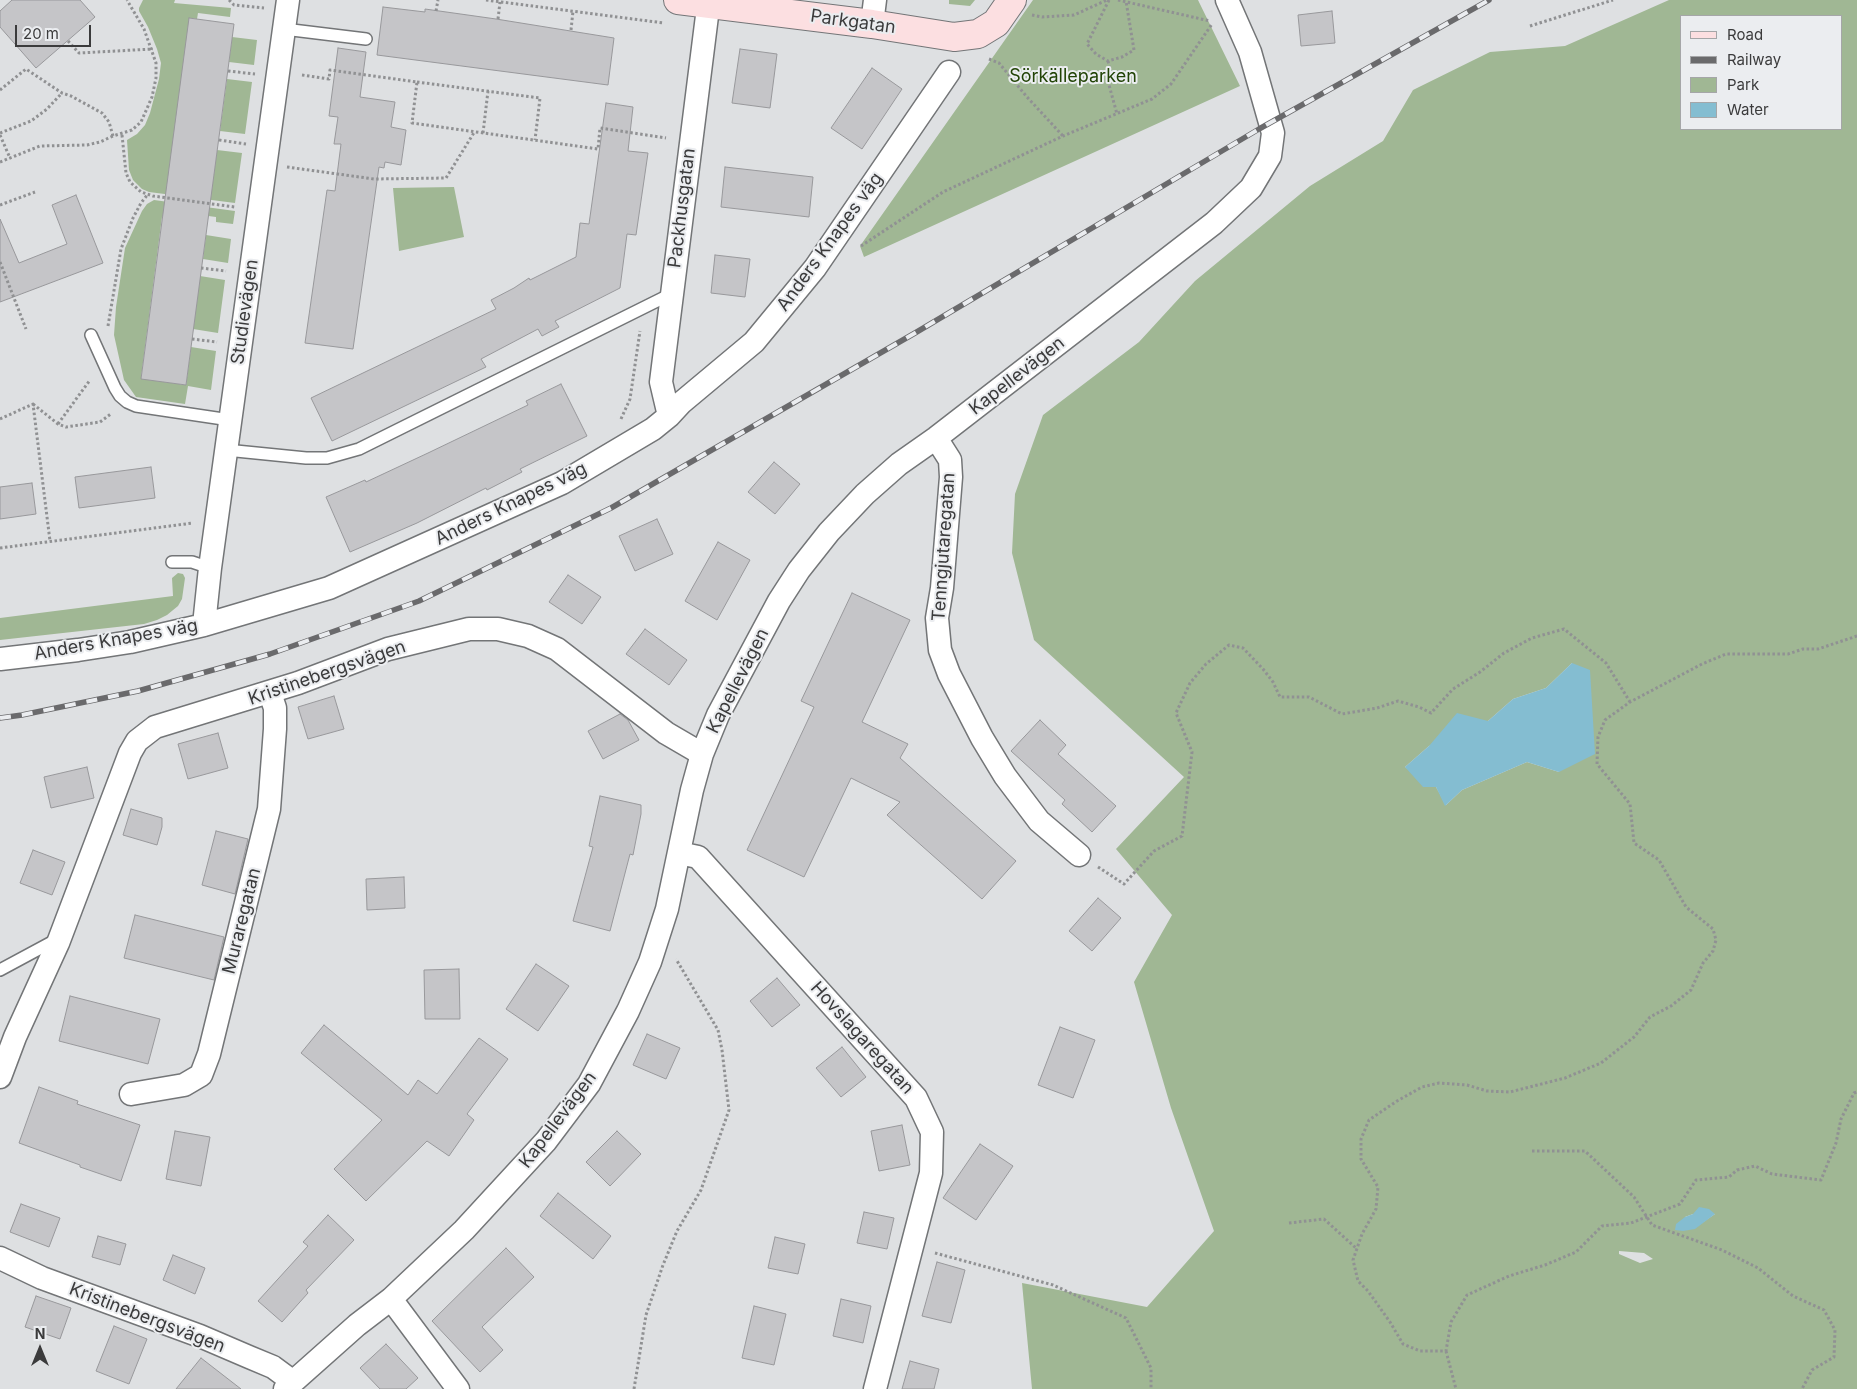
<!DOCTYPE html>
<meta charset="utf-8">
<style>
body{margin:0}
#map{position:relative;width:1857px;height:1389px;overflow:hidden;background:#dee0e2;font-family:Inter,sans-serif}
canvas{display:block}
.legend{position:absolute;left:1680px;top:15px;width:162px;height:115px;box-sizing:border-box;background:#ebedf0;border:1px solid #a5a6a8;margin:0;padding:6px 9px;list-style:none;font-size:15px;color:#3b3b3c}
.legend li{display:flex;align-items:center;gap:10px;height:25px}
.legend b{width:25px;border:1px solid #a5a6a8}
.north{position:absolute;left:15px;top:1324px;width:50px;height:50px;-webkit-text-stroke:4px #ebedf0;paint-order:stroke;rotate:0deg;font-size:14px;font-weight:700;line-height:20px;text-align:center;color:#3b3b3c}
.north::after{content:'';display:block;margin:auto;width:18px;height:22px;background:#3b3b3c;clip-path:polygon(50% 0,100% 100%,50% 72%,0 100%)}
.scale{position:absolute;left:15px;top:25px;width:76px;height:22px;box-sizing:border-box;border:2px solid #3b3b3c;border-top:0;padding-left:6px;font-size:15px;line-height:18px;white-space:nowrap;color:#3b3b3c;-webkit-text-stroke:4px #ebedf0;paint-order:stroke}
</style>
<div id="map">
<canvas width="1857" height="1389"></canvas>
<ul class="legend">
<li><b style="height:6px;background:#fcdfe1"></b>Road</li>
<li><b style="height:6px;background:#6a6a6c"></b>Railway</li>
<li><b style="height:14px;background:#a0b794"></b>Park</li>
<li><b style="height:14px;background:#84bdd1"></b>Water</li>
</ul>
<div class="north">N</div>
<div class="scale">20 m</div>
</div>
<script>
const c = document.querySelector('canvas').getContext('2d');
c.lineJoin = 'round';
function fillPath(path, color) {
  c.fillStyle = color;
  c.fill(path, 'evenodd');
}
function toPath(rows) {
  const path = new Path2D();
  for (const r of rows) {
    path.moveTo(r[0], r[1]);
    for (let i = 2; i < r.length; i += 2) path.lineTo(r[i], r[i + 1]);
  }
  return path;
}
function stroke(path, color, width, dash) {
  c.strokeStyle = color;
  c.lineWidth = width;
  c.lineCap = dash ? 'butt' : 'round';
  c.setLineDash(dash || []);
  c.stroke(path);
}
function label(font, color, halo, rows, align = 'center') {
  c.font = font + ' Inter,sans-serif';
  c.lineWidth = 4;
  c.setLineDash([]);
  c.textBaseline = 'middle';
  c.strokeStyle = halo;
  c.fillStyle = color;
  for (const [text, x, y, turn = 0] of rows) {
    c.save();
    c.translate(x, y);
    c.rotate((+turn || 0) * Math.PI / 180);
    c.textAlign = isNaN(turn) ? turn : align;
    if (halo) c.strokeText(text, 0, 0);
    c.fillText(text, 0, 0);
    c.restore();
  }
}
fillPath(toPath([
 [143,0,175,0,174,3,231,8,230,17,198,13,197,19,189,18,212,186,217,150,242,153,235,203,149,192,142,189,133,180,129,170,127,140,137,134,145,125,150,113,159,79,161,63,157,49,148,27,139,11,139,8],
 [949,0,975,0,970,6,949,4],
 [1033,0,1198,0,1240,86,864,257,860,246],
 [1669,0,1857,0,1857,1389,1032,1389,1022,1283,1147,1307,1214,1231,1171,1108,1134,982,1172,915,1116,849,1184,777,1034,640,1012,553,1015,494,1043,415,1139,342,1195,281,1310,186,1383,141,1413,90,1490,52,1565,46],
 [1681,16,1841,16,1841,129,1681,129],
 [1572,663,1559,772,1527,762,1462,790,1446,805,1436,787,1405,767,1429,746,1488,721,1513,699,1546,688],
 [1693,1214,1715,1214,1703,1222,1685,1217],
 [1619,1251,1644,1253,1653,1259,1640,1263,1619,1254],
 [232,37,257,40,254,65,229,62],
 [227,79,252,82,245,134,220,131],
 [454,187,464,237,399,251,393,188],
 [154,200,235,211,233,224,216,222,216,217,171,211,162,217,141,378,186,385,191,347,216,351,211,390,188,386,185,404,136,397,124,380,114,335,116,307,125,248,142,211,147,204],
 [206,235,231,239,228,263,203,259],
 [200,276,225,280,218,333,193,329],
 [178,573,183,574,185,578,182,599,178,606,167,615,157,620,144,624,0,640,0,618,173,596,172,578]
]), '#a0b794');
fillPath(toPath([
 [1572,663,1590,670,1595,754,1559,772,1527,762,1462,790,1445,806,1436,787,1423,787,1405,767,1429,746,1457,713,1488,721,1513,699,1546,688],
 [1699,1207,1709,1209,1715,1214,1695,1229,1683,1231,1675,1230,1676,1224,1685,1217,1693,1214]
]), '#84bdd1');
const building = toPath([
 [12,0,80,0,95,17,36,68,0,27,0,11,12,0],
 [383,7,425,12,425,9,496,19,614,38,608,85,377,55,383,7],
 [1332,11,1335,43,1301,46,1298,15,1332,11],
 [189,18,234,24,186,385,141,379,189,18],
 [338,48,366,52,360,97,395,102,391,127,406,130,401,165,385,162,384,168,379,167,353,349,305,343,327,190,335,191,341,144,334,144,338,117,329,116,338,48],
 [740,49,777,54,770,108,732,103,740,49],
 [872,68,902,89,862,149,831,128,872,68],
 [606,103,633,107,628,151,648,153,636,235,627,234,620,288,555,321,559,327,542,336,538,329,481,359,486,367,332,441,311,398,496,309,491,300,514,288,529,278,530,280,576,257,580,223,589,224,606,103],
 [725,167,813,177,809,217,721,207,725,167],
 [76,195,103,263,0,302,0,219,19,263,67,244,52,205,76,195],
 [715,255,750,259,745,297,711,293,715,255],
 [561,384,587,436,520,469,522,472,487,490,486,488,417,523,350,552,326,497,365,480,366,482,428,453,528,405,526,401,561,384],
 [774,462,800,484,775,514,748,492,774,462],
 [151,467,155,498,79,508,75,477,151,467],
 [32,483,36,514,0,519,0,487,32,483],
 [657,519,673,554,635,571,619,536,657,519],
 [718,542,750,560,717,620,685,601,718,542],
 [568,575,601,597,582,624,549,602,568,575],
 [852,593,910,620,862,722,908,744,900,758,1016,861,982,899,887,815,900,802,851,778,804,877,747,850,814,707,801,701,852,593],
 [645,629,687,660,669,685,626,654,645,629],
 [334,696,344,729,308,739,298,707,334,696],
 [620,714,628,720,639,740,603,759,588,731,620,714],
 [1040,720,1066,745,1058,754,1116,806,1092,832,1062,804,1065,800,1011,751,1040,720],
 [218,733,228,768,188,779,178,744,218,733],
 [87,767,94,798,51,808,44,777,87,767],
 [600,796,641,805,641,814,633,855,630,854,610,931,573,921,593,847,589,846,600,796],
 [131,809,162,818,162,827,157,845,123,835,131,809],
 [216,831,248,839,235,894,202,885,216,831],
 [33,850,65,862,52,895,20,883,33,850],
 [404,877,405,908,367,910,366,879,404,877],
 [1098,898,1121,918,1092,951,1069,931,1098,898],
 [135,915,224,937,214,980,124,958,135,915],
 [536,964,569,986,538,1031,506,1009,536,964],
 [459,969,460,1019,425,1019,424,970,459,969],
 [777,978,800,1005,772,1027,750,1001,777,978],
 [70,996,160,1019,148,1064,59,1041,70,996],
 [324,1025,408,1095,418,1080,437,1094,479,1038,508,1059,467,1114,474,1120,449,1156,427,1141,366,1201,334,1169,382,1120,301,1053,324,1025],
 [1060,1027,1095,1040,1073,1098,1038,1085,1060,1027],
 [647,1034,680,1048,666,1079,633,1065,647,1034],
 [842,1047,866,1077,841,1097,816,1068,842,1047],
 [39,1087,78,1101,77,1104,140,1125,121,1181,80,1167,80,1165,19,1143,39,1087],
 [902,1125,910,1165,879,1171,871,1131,902,1125],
 [175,1131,210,1137,201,1186,166,1179,175,1131],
 [617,1131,641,1154,610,1186,586,1162,617,1131],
 [980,1144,1013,1166,976,1220,943,1198,980,1144],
 [558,1193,611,1236,593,1259,540,1216,558,1193],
 [21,1204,60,1218,49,1247,10,1232,21,1204],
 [864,1212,894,1218,887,1249,857,1243,864,1212],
 [328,1215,354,1240,306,1290,308,1293,282,1322,258,1301,308,1246,303,1242,328,1215],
 [98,1236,126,1244,120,1265,92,1257,98,1236],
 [775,1237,805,1244,798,1274,768,1268,775,1237],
 [506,1248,534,1277,482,1327,503,1350,480,1372,432,1321,506,1248],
 [173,1255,205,1268,195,1294,163,1280,173,1255],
 [937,1262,965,1270,951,1323,922,1316,937,1262],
 [36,1296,71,1308,60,1339,25,1327,36,1296],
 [841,1299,871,1306,863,1343,833,1336,841,1299],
 [754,1306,786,1314,774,1365,742,1358,754,1306],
 [114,1326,147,1339,129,1384,96,1371,114,1326],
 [386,1344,418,1378,406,1389,380,1389,360,1368,386,1344],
 [201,1358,241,1389,176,1389,201,1358],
 [910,1361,939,1369,934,1389,902,1389,910,1361]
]);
fillPath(building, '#c5c5c8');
stroke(building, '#98989b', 1);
const lane = toPath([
 [284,29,366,39],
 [91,335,115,388,120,396,127,402,136,406,230,420],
 [226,450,306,458,327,458,359,449,667,296],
 [172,562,192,562,210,568],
 [0,970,52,942,56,943]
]);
const street = toPath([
 [872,24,875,0],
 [669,416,661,382,709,0],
 [936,438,950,460,951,477,942,588,937,618,940,650,949,674,982,738,1005,776,1039,821,1079,855],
 [204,625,210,568,288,0],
 [0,659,78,650,130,642,204,625,329,588,562,483,653,429,669,416,681,403,754,342,815,268,949,72],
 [679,853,698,857,916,1098,932,1132,931,1173,875,1389],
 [0,1077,15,1037,58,943,130,753,137,741,155,727,298,683,388,649,469,629,498,629,528,636,557,649,666,733,702,754],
 [131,1094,184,1085,201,1075,209,1054,269,809,275,729,275,708,270,693],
 [0,1258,42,1278,200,1336,249,1357,273,1367,292,1381],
 [391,1299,458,1389],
 [285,1389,357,1325,391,1299,464,1230,546,1141,589,1084,628,1011,650,962,667,909,692,790,702,754,718,715,779,601,799,570,829,532,865,494,899,464,936,438,1214,223,1251,188,1270,156,1273,133,1250,52,1227,0]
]);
const secondary = toPath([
 [678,0,872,24,954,37,978,34,996,23,1012,0]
]);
stroke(lane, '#737577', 14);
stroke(street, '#737577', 25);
stroke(secondary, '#737577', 30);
stroke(toPath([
 [229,0,234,5,264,8],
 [486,0,664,23],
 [1109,0,1087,44,1096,54,1108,61,1122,57,1134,50,1126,1],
 [1118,0,1210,21],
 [436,11,438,0],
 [1032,15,1042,17,1074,15,1107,0],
 [498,19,500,2],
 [1530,26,1613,0],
 [571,30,573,11],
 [68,41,79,53,153,49],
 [989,59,999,63,1027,97,1063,136],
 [1108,61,1110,70,1109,85,1117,114],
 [228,71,255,74],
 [302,75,329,79,330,70,417,82,412,123,598,149,600,128,666,138],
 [417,82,540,98,535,140],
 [0,90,26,69,62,93,71,96,102,113,109,122,113,136,132,130,141,122,152,97,156,78,156,63,144,29,127,0],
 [0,133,31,121,47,109,62,93],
 [483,133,488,91],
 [0,135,10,158],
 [122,135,126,173,130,182,141,192,153,196,235,207],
 [219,140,246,144],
 [0,162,40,146,87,145,100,142,113,136],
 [287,167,374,179,446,178,475,131],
 [0,205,35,192],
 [861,246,943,192,1063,136,1152,99,1171,84,1212,24],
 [0,262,26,329],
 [201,268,226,271],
 [108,326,121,249,133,218,141,203,148,194],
 [192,339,217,342],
 [33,404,58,424,66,427,100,422,112,413],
 [0,419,33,404,50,541],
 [621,419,630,399,640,331],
 [58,424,90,380],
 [0,548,193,523],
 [1857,636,1818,649,1803,649,1788,654,1726,654,1702,664,1630,702,1605,720,1598,737,1597,764,1630,804,1634,843,1659,860,1686,907,1713,929,1716,940,1713,951,1703,963,1691,990,1671,1006,1650,1017,1634,1037,1601,1063,1565,1078,1510,1092,1487,1091,1467,1085,1439,1083,1422,1087,1397,1101,1369,1120,1361,1139,1361,1159,1378,1187,1376,1209,1362,1234,1353,1260,1358,1281,1368,1291,1390,1322,1403,1344,1420,1351,1446,1351,1451,1322,1467,1295,1509,1276,1545,1265,1576,1252,1602,1226,1631,1223,1680,1204,1696,1180,1729,1177,1737,1170,1755,1166,1772,1174,1821,1180,1836,1143,1841,1119,1854,1093,1857,1092],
 [1098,867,1124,884,1154,851,1182,836,1192,752,1176,713,1190,683,1206,664,1229,645,1243,648,1263,669,1273,682,1280,697,1309,697,1342,714,1377,708,1398,701,1419,707,1431,713,1453,689,1480,672,1504,653,1532,638,1564,629,1606,663,1630,702],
 [1532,1151,1585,1151,1634,1197,1652,1225,1722,1250,1758,1268,1793,1296,1824,1310,1835,1330,1834,1357,1812,1370,1802,1389],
 [1289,1223,1324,1219,1357,1249],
 [935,1253,1053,1285,1126,1318,1151,1368,1151,1389],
 [1446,1351,1456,1389],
 [634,1389,646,1315,663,1265,677,1231,701,1190,729,1110,722,1050,718,1030,676,959]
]), '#909193', 3, [2.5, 2.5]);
stroke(lane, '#fff', 11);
stroke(street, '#fff', 22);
stroke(secondary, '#fcdfe1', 28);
const rail = toPath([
 [0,718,22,715,138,691,270,654,419,601,611,508,915,333,1259,129,1489,0]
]);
stroke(rail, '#6a6a6c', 5.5);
stroke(rail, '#ebedf0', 4, [11]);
label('18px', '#3b3b3c', '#ebedf0', [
 ["Parkgatan",853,22,8],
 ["Packhusgatan",682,208,-83],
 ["Anders Knapes väg",830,242,-54],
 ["Studievägen",245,312,-82],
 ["Kapellevägen",1017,376,-38],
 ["Anders Knapes väg",511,504,-26],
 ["Tenngjutaregatan",944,547,-86],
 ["Anders Knapes väg",116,640,-10],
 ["Kristinebergsvägen",327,673,-19],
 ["Kapellevägen",738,681,-63],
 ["Muraregatan",242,921,-76],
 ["Hovslagaregatan",862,1038,48],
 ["Kapellevägen",558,1120,-53],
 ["Kristinebergsvägen",147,1318,21]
]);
label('18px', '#214305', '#ebedf0', [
 ["Sörkälleparken",1073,77]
]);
</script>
